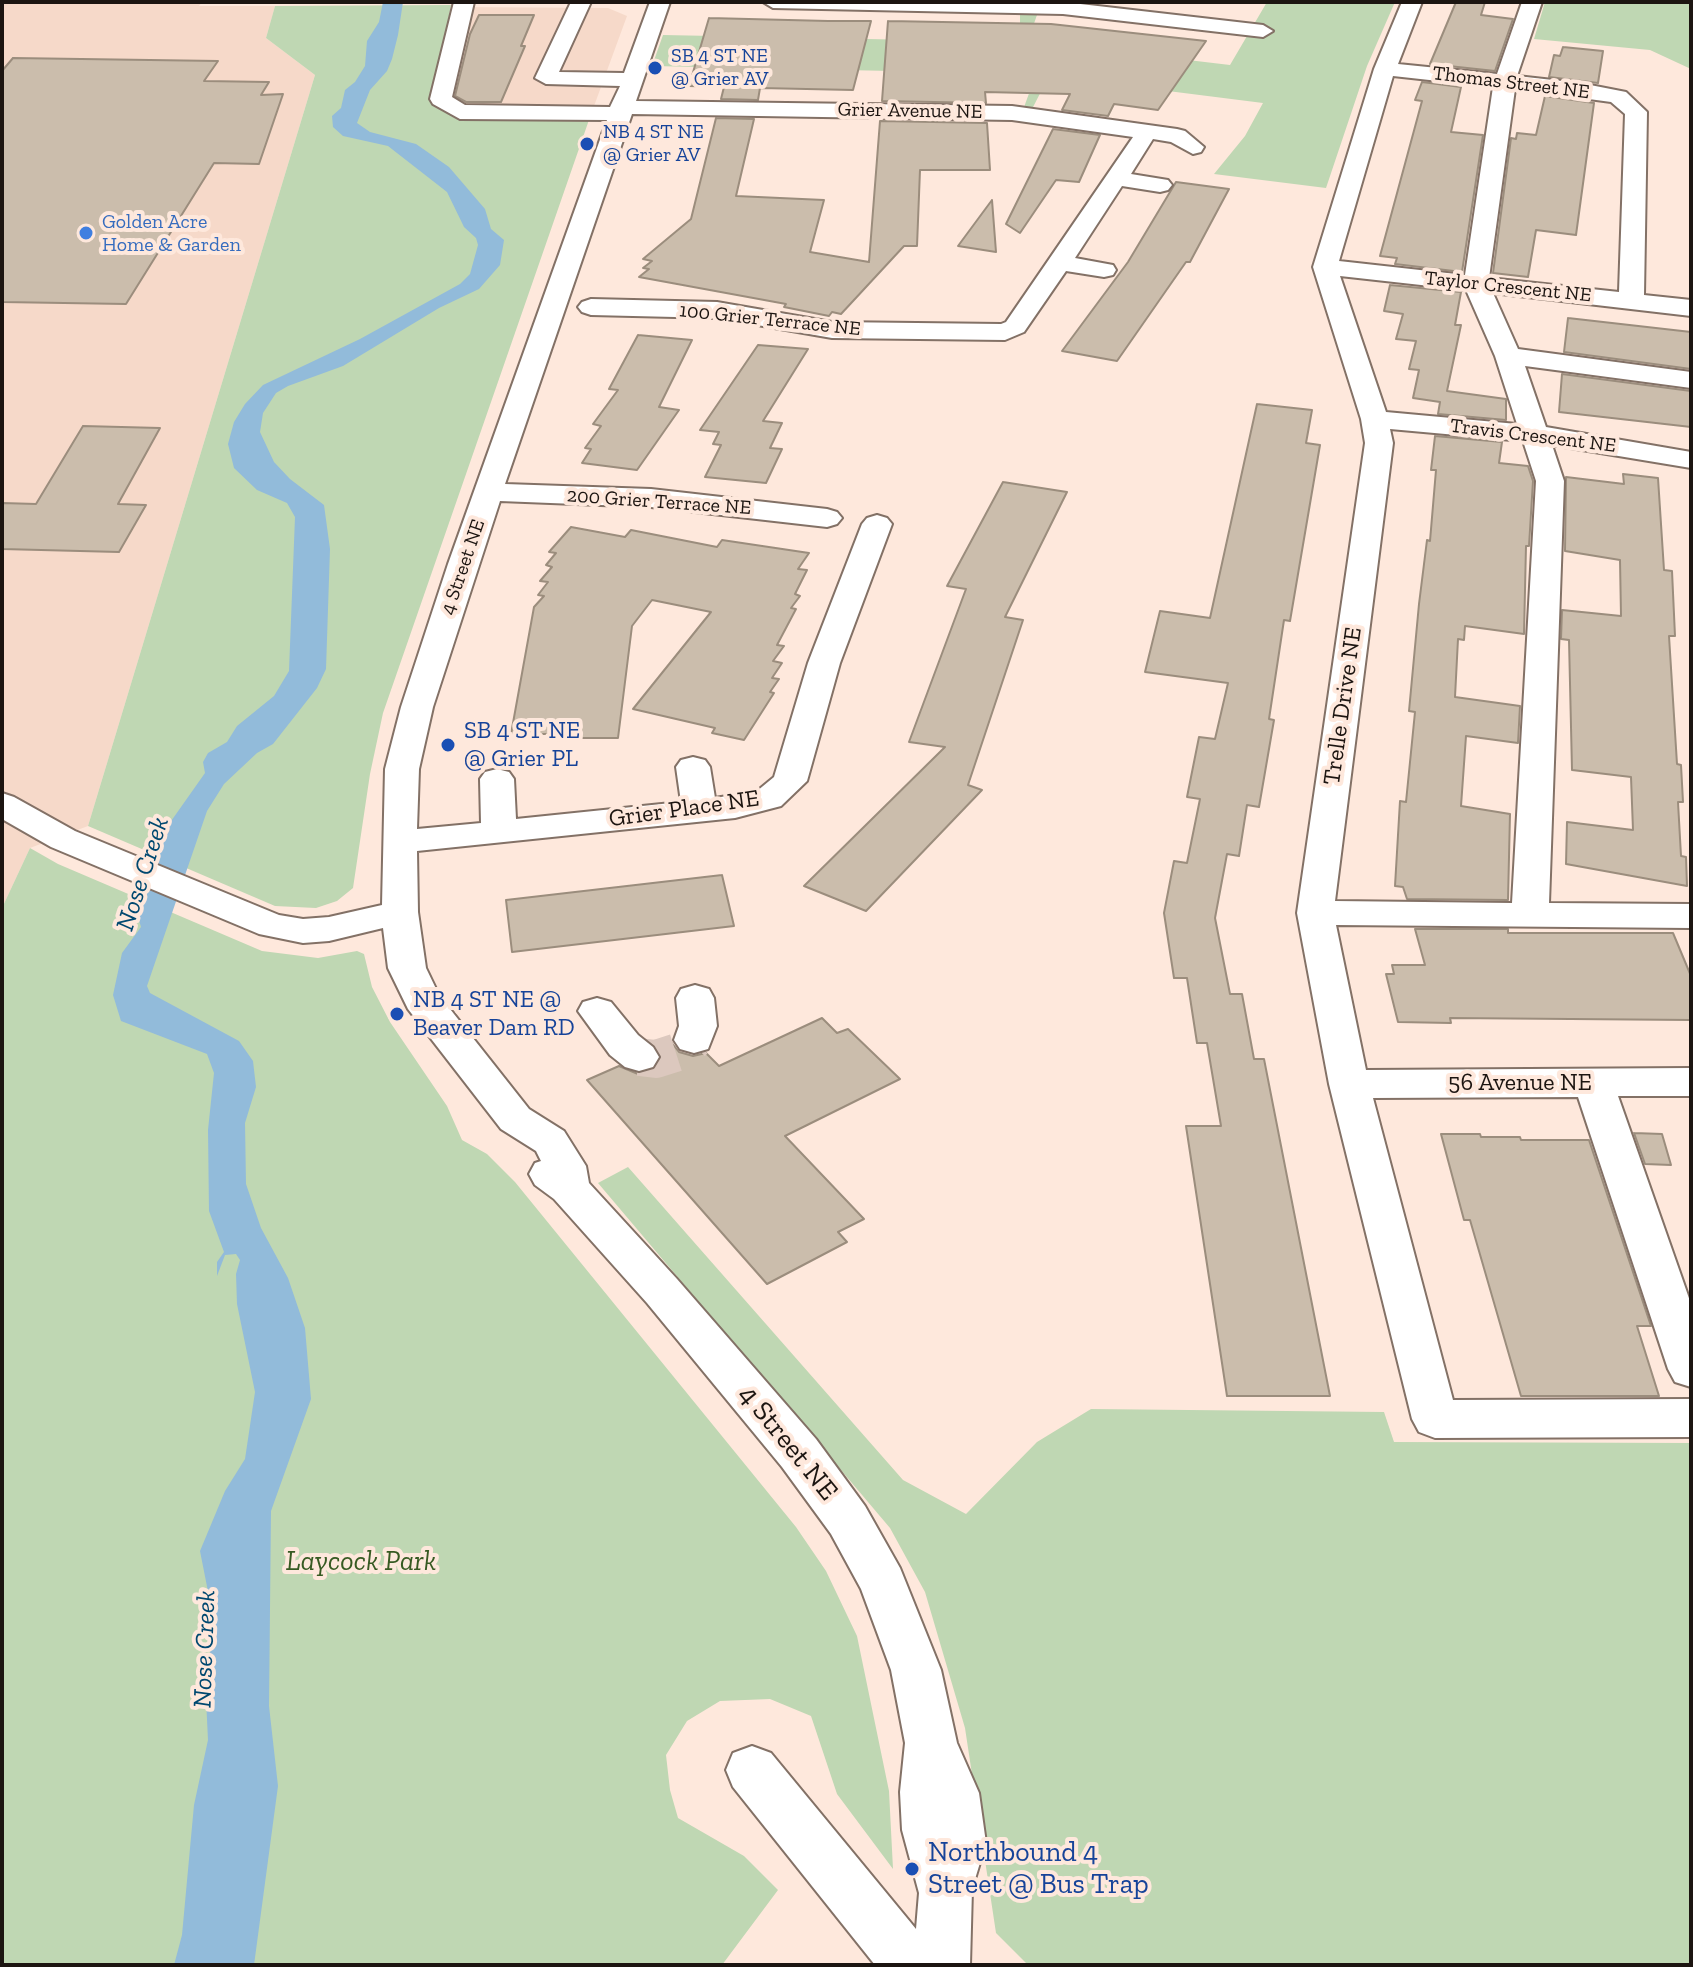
<!DOCTYPE html>
<style>
body{margin:0}
#map{position:relative;width:1693px;height:1967px;overflow:hidden;background:#fee8dc;font-family:"Zilla Slab",serif}
canvas{display:block}
.frame{position:absolute;inset:0;border:4px solid #1c1511;pointer-events:none}
</style>
<div id="map">
<canvas width="1693" height="1967"></canvas>
<div class="frame"></div>
</div>
<script>
const c = document.querySelector('canvas').getContext('2d');
c.lineJoin = 'round';
function fillPath(path, color) {
  c.fillStyle = color;
  c.fill(path, 'evenodd');
}
function toPath(rows) {
  const path = new Path2D();
  for (const r of rows) {
    path.moveTo(r[0], r[1]);
    for (let i = 2; i < r.length; i += 2) path.lineTo(r[i], r[i + 1]);
  }
  return path;
}
function stroke(path, color, width, dash) {
  c.strokeStyle = color;
  c.lineWidth = width;
  c.lineCap = dash ? 'butt' : 'round';
  c.setLineDash(dash || []);
  c.stroke(path);
}
function label(font, color, halo, rows, align = 'center') {
  c.font = font + ' "Zilla Slab",serif';
  c.lineWidth = 8;
  c.setLineDash([]);
  c.textBaseline = 'middle';
  c.strokeStyle = halo;
  c.fillStyle = color;
  for (const [text, x, y, turn = 0] of rows) {
    c.save();
    c.translate(x, y);
    c.rotate((+turn || 0) * Math.PI / 180);
    c.textAlign = isNaN(turn) ? turn : align;
    if (halo) c.strokeText(text, 0, 0);
    c.fillText(text, 0, 0);
    c.restore();
  }
}
fillPath(toPath([
 [2,2,202,2,199,6,275,6,266,38,315,75,88,826,30,848,2,908],
 [452,7,608,8,627,16,590,117,452,114,447,34]
]), '#f6d9c9');
fillPath(toPath([
 [1267,2,1395,2,1367,66,1326,188,1214,174,1245,136,1263,103,1049,76,1031,111,1023,110,1036,74,652,66,663,35,1020,42,1020,12,1038,12,1028,41,1230,65],
 [1545,2,1691,2,1691,69,1650,50,1534,39],
 [451,5,433,101,452,114,590,117,383,713,370,774,353,888,337,901,316,908,275,906,88,826,315,75,266,38,275,6],
 [30,848,58,864,262,951,318,958,357,951,364,954,372,987,390,1022,447,1106,462,1140,487,1154,515,1182,796,1527,826,1571,857,1636,889,1791,893,1869,837,1794,811,1716,770,1699,720,1701,687,1721,666,1755,670,1790,678,1818,744,1856,778,1890,722,1965,2,1965,2,908],
 [628,1167,903,1480,966,1514,1037,1442,1091,1409,1384,1412,1394,1442,1691,1443,1691,1965,1028,1965,996,1933,965,1728,925,1592,890,1528,598,1183]
]), '#bfd7b3');
fillPath(toPath([
 [383,2,403,2,398,35,392,59,387,71,370,90,357,123,370,132,416,144,449,167,485,209,491,229,504,240,500,265,479,289,439,308,343,366,288,386,276,393,263,413,260,432,274,462,290,479,324,505,330,549,326,669,317,688,273,744,257,753,224,784,207,811,147,986,150,993,239,1041,253,1061,256,1087,245,1123,246,1184,261,1228,288,1278,305,1328,311,1399,271,1511,269,1706,278,1786,254,1965,174,1965,182,1935,194,1805,208,1740,205,1678,215,1627,200,1551,225,1491,245,1459,255,1392,237,1304,236,1274,240,1260,236,1254,225,1255,217,1276,217,1262,224,1252,209,1211,208,1130,214,1073,207,1054,121,1021,113,995,122,953,141,927,132,897,138,868,205,773,203,762,208,753,227,742,237,726,274,696,289,671,295,517,287,503,257,490,234,468,228,444,234,422,245,404,263,385,360,339,460,284,470,274,478,245,476,238,464,227,447,192,388,146,343,136,333,127,332,116,341,108,345,90,355,82,365,66,367,41,379,22]
]), '#92bbda');
const building = toPath([
 [1456,2,1485,2,1481,15,1513,19,1495,71,1430,64,1456,2],
 [479,15,534,15,521,46,525,46,501,102,466,102,455,96,470,34,479,15],
 [709,18,828,21,871,21,853,90,760,88,758,100,721,99,724,87,689,86,709,18],
 [888,21,1051,24,1206,41,1158,110,1114,104,1108,116,1062,110,1070,94,985,92,986,103,882,101,888,21],
 [1563,47,1603,51,1598,83,1549,77,1554,55,1560,56,1563,47],
 [13,58,218,61,204,81,269,82,261,95,283,94,259,164,214,163,126,304,2,302,2,71,13,58],
 [1422,82,1461,87,1451,132,1483,135,1462,272,1395,264,1397,258,1380,256,1422,101,1415,100,1422,82],
 [1545,96,1594,103,1576,235,1536,230,1528,277,1493,273,1511,138,1516,139,1517,133,1536,135,1545,96],
 [716,118,754,119,736,196,824,200,810,252,869,262,880,121,987,123,990,170,920,170,917,246,904,246,841,314,832,312,829,316,784,307,786,304,639,277,649,269,643,268,652,261,643,259,691,219,716,118],
 [1053,129,1100,135,1079,182,1056,180,1020,233,1006,224,1053,129],
 [1176,182,1229,189,1190,262,1186,262,1117,361,1062,351,1128,262,1176,182],
 [992,200,996,252,958,246,992,200],
 [1390,285,1461,292,1455,325,1461,325,1447,391,1506,399,1506,420,1438,414,1440,402,1413,398,1419,370,1409,369,1416,341,1396,339,1403,314,1384,311,1390,285],
 [1568,318,1691,332,1691,369,1564,352,1568,318],
 [638,335,692,340,659,407,679,410,637,470,582,463,591,449,585,448,601,426,593,424,618,390,609,389,638,335],
 [758,345,808,349,763,421,782,423,770,448,782,449,766,483,705,477,721,445,713,444,719,432,700,430,758,345],
 [1562,374,1691,391,1691,427,1559,412,1562,374],
 [1257,404,1312,410,1306,443,1320,445,1290,621,1284,620,1269,719,1274,720,1259,807,1247,805,1239,856,1227,854,1215,918,1230,994,1242,994,1254,1059,1264,1059,1330,1396,1227,1396,1186,1126,1221,1126,1207,1043,1197,1043,1187,978,1174,978,1164,913,1174,861,1187,863,1200,799,1187,797,1199,737,1215,739,1228,683,1145,672,1160,611,1210,618,1257,404],
 [83,426,160,428,118,504,146,505,119,552,2,549,2,503,36,504,83,426],
 [1435,436,1502,442,1499,463,1528,466,1533,481,1529,546,1526,546,1524,634,1465,626,1464,640,1458,639,1455,697,1520,706,1518,743,1466,736,1461,806,1510,814,1508,900,1407,899,1403,887,1395,886,1400,801,1406,802,1415,712,1409,711,1419,604,1427,540,1430,541,1436,470,1431,470,1435,436],
 [1623,474,1658,478,1664,570,1672,571,1675,636,1669,636,1677,764,1681,765,1683,802,1678,802,1681,856,1686,857,1687,886,1566,864,1567,822,1633,830,1631,777,1572,770,1569,640,1561,639,1562,610,1621,616,1620,560,1565,551,1566,477,1624,484,1623,474],
 [1003,482,1067,492,1005,617,1023,620,968,785,982,790,866,911,804,886,945,747,909,742,966,589,947,586,1003,482],
 [571,527,625,537,631,530,717,547,722,540,809,553,798,569,807,570,795,594,800,596,791,608,796,609,777,645,784,646,773,661,782,663,772,678,779,679,770,692,774,693,744,740,712,733,715,728,633,709,711,612,652,600,632,626,618,738,579,738,580,734,511,734,534,607,544,596,538,595,548,582,540,581,552,567,546,565,556,553,549,552,571,527],
 [722,875,734,926,512,952,506,900,722,875],
 [1415,929,1508,929,1508,933,1673,933,1691,976,1691,1020,1450,1018,1451,1023,1398,1022,1386,974,1394,974,1392,965,1425,965,1415,929],
 [822,1018,837,1033,848,1029,900,1079,785,1136,864,1219,838,1232,847,1242,767,1284,587,1080,619,1066,638,1074,654,1070,662,1059,657,1048,671,1042,679,1052,693,1056,706,1053,719,1066,822,1018],
 [1634,1133,1662,1134,1671,1165,1645,1164,1634,1133],
 [1441,1134,1480,1134,1481,1137,1520,1137,1521,1140,1589,1140,1651,1326,1637,1326,1659,1396,1521,1396,1470,1220,1464,1220,1441,1134]
]);
fillPath(building, '#cbbdac');
stroke(building, '#9b8d7d', 2);
stroke(toPath([
 [639,1057,656,1059,684,1050,694,1040]
]), '#dcc8be', 38, [38, 19]);
const minor = toPath([
 [454,2,474,2,452,97,465,105,610,107,620,86,546,84,535,78,571,2,591,2,559,72,624,73,650,2,670,2,636,101,1012,106,1177,129,1185,131,1204,147,1201,152,1193,154,1171,142,1153,139,1131,174,1168,180,1172,185,1168,190,1160,192,1122,186,1075,258,1113,265,1116,270,1113,275,1104,277,1066,271,1024,332,1005,340,832,338,717,318,591,315,582,312,578,307,582,302,591,299,717,302,832,322,1001,324,1006,322,1133,137,1012,120,632,114,505,484,651,489,827,509,837,512,842,518,837,524,827,527,651,507,500,501,433,707,419,769,417,829,481,823,480,779,485,772,497,769,509,772,514,779,516,819,681,802,676,767,681,760,693,757,705,760,710,767,715,798,757,791,774,777,808,663,862,524,867,518,877,515,887,518,892,524,840,663,807,781,781,806,735,818,417,851,418,912,426,968,439,995,529,1109,564,1131,586,1166,589,1183,677,1279,816,1439,865,1506,900,1568,941,1670,957,1743,979,1793,986,1843,972,1889,970,1965,875,1965,733,1787,726,1770,733,1753,752,1746,771,1753,916,1929,919,1893,902,1830,900,1792,905,1743,891,1670,861,1589,831,1534,782,1467,647,1303,554,1199,535,1185,529,1174,535,1163,541,1161,536,1151,501,1129,408,1009,388,968,383,928,329,941,303,943,259,934,51,847,2,819,2,793,14,797,75,831,279,915,303,919,329,917,382,905,385,769,401,707,448,564,607,120,460,119,433,104,430,99,454,2],
 [763,2,1063,2,1263,25,1273,31,1263,37,1063,14,773,8,763,2],
 [1402,2,1422,2,1398,64,1497,74,1522,2,1542,2,1517,76,1580,83,1626,92,1647,112,1644,295,1691,300,1691,316,1493,293,1518,349,1691,372,1691,388,1525,366,1546,427,1691,452,1691,468,1552,445,1564,481,1549,903,1691,904,1691,928,1336,925,1366,1070,1691,1068,1691,1096,1618,1096,1691,1304,1691,1387,1675,1382,1668,1369,1578,1097,1373,1098,1453,1400,1691,1399,1691,1437,1435,1438,1419,1432,1412,1419,1329,1084,1297,913,1365,443,1361,419,1313,267,1374,69,1402,2],
 [1393,76,1493,87,1465,275,1339,261,1393,76],
 [1515,89,1611,102,1625,114,1619,292,1489,278,1515,89],
 [1340,276,1466,290,1495,356,1517,424,1386,412,1340,276],
 [1390,429,1523,441,1536,481,1512,903,1335,901,1393,443,1390,429],
 [695,985,709,989,714,998,717,1026,708,1049,694,1053,680,1049,674,1040,679,1026,676,998,681,989,695,985],
 [597,998,611,1002,638,1035,653,1047,659,1057,653,1067,639,1071,625,1067,610,1055,578,1011,583,1002,597,998]
]);
stroke(minor, '#837166', 4);
fillPath(minor, '#fff');
for (const [x, y, r, color] of [
 [655,68,8,"#1a4fb4"],
 [587,144,8,"#1a4fb4"],
 [86,233,8,"#3f7fe0"],
 [448,745,8,"#1a4fb4"],
 [397,1014,8,"#1a4fb4"],
 [912,1869,8,"#1a4fb4"]
]) {
  const dot = new Path2D();
  dot.arc(x, y, r, 0, 2 * Math.PI);
  c.fillStyle = color;
  c.fill(dot);
  stroke(dot, '#fee8dc', 3);
}
label('20px', '#164399', '#fee8dc', [
 ["SB 4 ST NE",671,56],
 ["@ Grier AV",671,79],
 ["NB 4 ST NE",603,132],
 ["@ Grier AV",603,155]
], 'left');
label('20px', '#1c1511', '#fee8dc', [
 ["Thomas Street NE",1511,83,7],
 ["Grier Avenue NE",910,111,1],
 ["Taylor Crescent NE",1508,287,6],
 ["100 Grier Terrace NE",770,320,6],
 ["Travis Crescent NE",1533,436,7],
 ["200 Grier Terrace NE",659,502,4],
 ["4 Street NE",463,567,-71]
]);
label('20px', '#366cbe', '#fee8dc', [
 ["Golden Acre",102,222],
 ["Home & Garden",102,245]
], 'left');
label('24px', '#1c1511', '#fee8dc', [
 ["Trelle Drive NE",1343,706,-82],
 ["Grier Place NE",684,809,-8],
 ["56 Avenue NE",1520,1083]
]);
label('24px', '#164399', '#fee8dc', [
 ["SB 4 ST NE",464,731],
 ["@ Grier PL",464,759],
 ["NB 4 ST NE @",413,1000],
 ["Beaver Dam RD",413,1028]
], 'left');
label('italic 26px', '#004870', '#fee8dc', [
 ["Nose Creek",143,874,-72],
 ["Nose Creek",205,1649,-88]
]);
label('28px', '#1c1511', '#fee8dc', [
 ["4 Street NE",788,1443,51]
]);
label('italic 28px', '#375a22', '#fee8dc', [
 ["Laycock Park",361,1562]
]);
label('28px', '#164399', '#fee8dc', [
 ["Northbound 4",928,1853],
 ["Street @ Bus Trap",928,1885]
], 'left');
</script>
